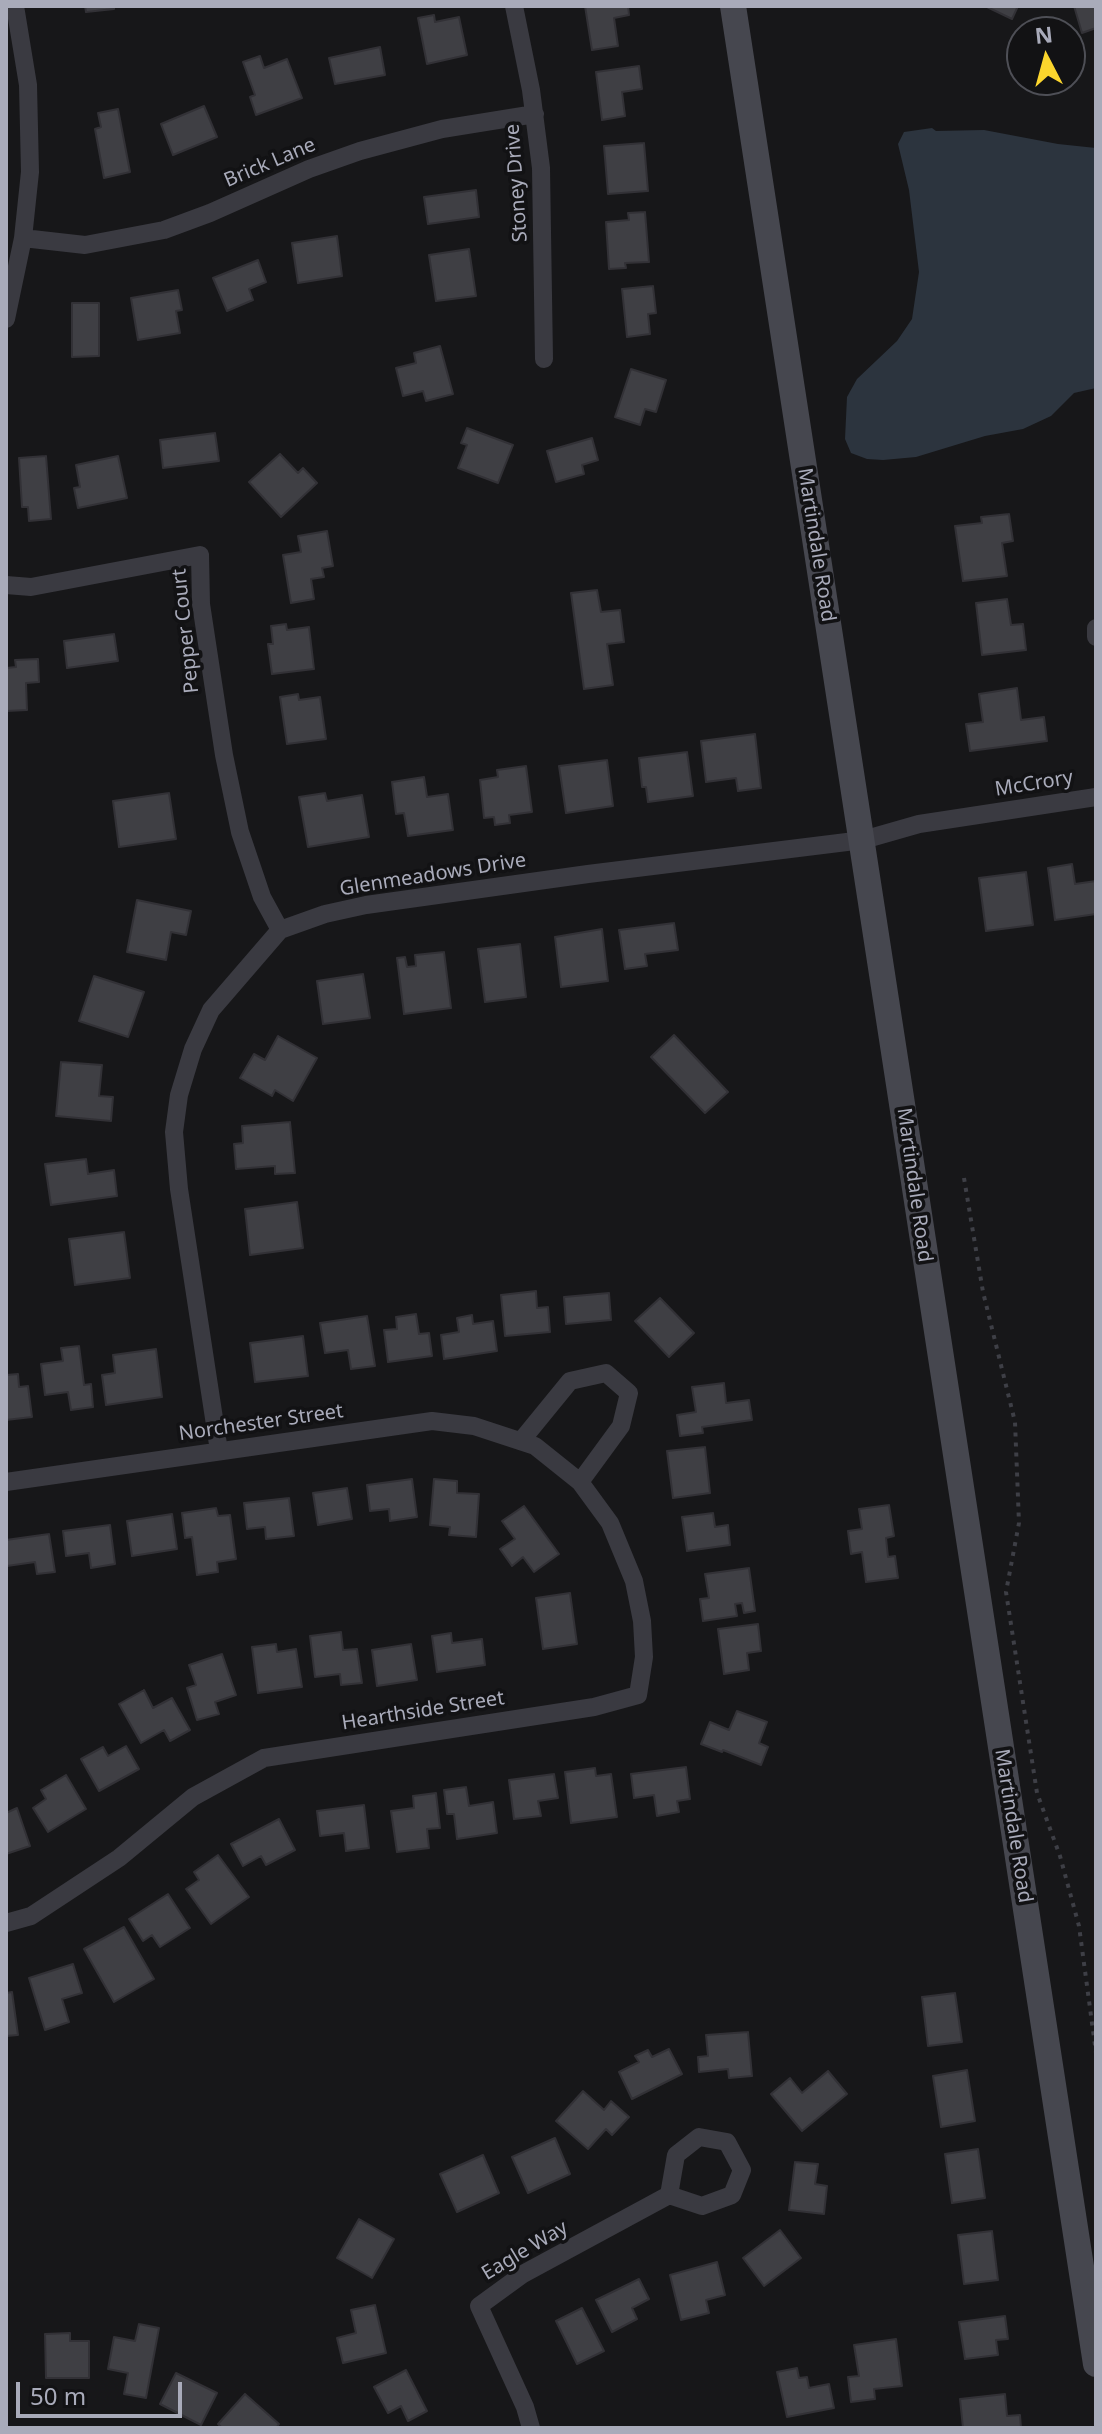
<!DOCTYPE html>
<style>
body{margin:0}
#map{position:relative;width:1102px;height:2434px;overflow:hidden;background:#171719;font-family:"Noto Sans",sans-serif}
canvas{display:block}
.frame{position:absolute;inset:0;border:8px solid #a9abba;pointer-events:none}
.north{position:absolute;left:1006px;top:16px;width:80px;height:80px;box-sizing:border-box;background:#121214;border:2px solid #4e4f56;border-radius:50%;rotate:354deg;font-size:22px;font-weight:700;line-height:32px;text-align:center;color:#a9abba}
.north::after{content:'';display:block;margin:auto;width:28px;height:36px;background:#fbd52d;clip-path:polygon(50% 0,100% 100%,50% 72%,0 100%)}
.scale{position:absolute;left:16px;top:2382px;width:166px;height:36px;box-sizing:border-box;border:4px solid #a9abba;border-top:0;padding-left:10px;font-size:24px;line-height:28px;white-space:nowrap;color:#a9abba;-webkit-text-stroke:6px #121214;paint-order:stroke}
</style>
<div id="map">
<canvas width="1102" height="2434"></canvas>
<div class="frame"></div>
<div class="north">N</div>
<div class="scale">50 m</div>
</div>
<script>
const c = document.querySelector('canvas').getContext('2d');
c.lineJoin = 'round';
function fillPath(path, color) {
  c.fillStyle = color;
  c.fill(path, 'evenodd');
}
function toPath(rows) {
  const path = new Path2D();
  for (const r of rows) {
    path.moveTo(r[0], r[1]);
    for (let i = 2; i < r.length; i += 2) path.lineTo(r[i], r[i + 1]);
  }
  return path;
}
function stroke(path, color, width, dash) {
  c.strokeStyle = color;
  c.lineWidth = width;
  c.lineCap = dash ? 'butt' : 'round';
  c.setLineDash(dash || []);
  c.stroke(path);
}
function label(font, color, halo, rows, align = 'center') {
  c.font = font + ' "Noto Sans",sans-serif';
  c.lineWidth = 7;
  c.setLineDash([]);
  c.textBaseline = 'middle';
  c.strokeStyle = halo;
  c.fillStyle = color;
  for (const [text, x, y, turn = 0] of rows) {
    c.save();
    c.translate(x, y);
    c.rotate((+turn || 0) * Math.PI / 180);
    c.textAlign = isNaN(turn) ? turn : align;
    if (halo) c.strokeText(text, 0, 0);
    c.fillText(text, 0, 0);
    c.restore();
  }
}
fillPath(toPath([
 [932,128,936,131,984,130,1058,144,1096,148,1096,388,1074,393,1051,416,1023,429,985,436,916,457,883,460,867,459,851,453,845,439,847,397,857,379,897,341,912,319,919,272,909,190,898,144,904,132]
]), '#2c343e');
const building = toPath([
 [85,6,114,6,114,9,86,12,85,6],
 [585,6,628,6,629,15,614,18,618,46,592,50,585,6],
 [985,6,1018,6,1012,19,985,6],
 [1074,6,1096,6,1096,28,1082,33,1074,6],
 [434,15,435,22,459,17,467,55,427,64,418,18,434,15],
 [380,47,385,75,335,84,329,58,380,47],
 [260,56,264,68,287,59,302,98,256,115,250,97,255,95,243,62,260,56],
 [639,66,642,89,622,92,625,116,602,120,596,72,639,66],
 [204,106,217,137,173,155,161,124,204,106],
 [118,109,130,172,104,178,95,129,101,127,98,113,118,109],
 [644,143,648,191,608,194,604,146,644,143],
 [476,190,479,217,428,224,424,197,476,190],
 [645,212,649,262,625,263,626,268,609,269,606,222,629,220,628,213,645,212],
 [337,236,342,276,298,283,292,243,337,236],
 [469,249,476,296,436,301,429,255,469,249],
 [258,260,266,282,249,289,253,300,227,311,213,278,258,260],
 [653,286,656,313,648,314,650,334,627,337,622,289,653,286],
 [178,290,182,310,176,311,180,333,138,340,131,298,178,290],
 [72,303,99,303,99,356,72,357,72,303],
 [440,346,453,394,426,401,423,391,403,396,396,368,416,363,414,353,440,346],
 [631,369,666,380,656,412,645,409,640,425,615,417,631,369],
 [467,428,513,445,498,483,458,468,467,445,461,443,467,428],
 [215,433,219,461,163,468,160,440,215,433],
 [592,438,598,460,582,465,584,474,556,482,547,451,592,438],
 [280,454,298,473,303,468,317,483,281,517,249,482,280,454],
 [46,456,51,519,29,521,28,507,22,507,19,458,46,456],
 [118,456,127,498,78,508,74,488,80,487,76,465,118,456],
 [1009,514,1013,541,1002,543,1007,576,963,581,955,526,982,523,981,517,1009,514],
 [327,531,333,566,322,568,324,577,311,579,314,599,291,603,283,555,301,552,298,536,327,531],
 [597,590,601,612,620,610,624,642,607,644,613,685,584,689,571,593,597,590],
 [1007,599,1011,625,1023,624,1026,650,982,655,976,603,1007,599],
 [286,624,287,630,309,627,314,669,272,674,268,644,273,644,271,626,286,624],
 [114,634,118,661,67,668,64,641,114,634],
 [38,659,39,682,26,683,27,710,6,711,6,668,16,667,15,660,38,659],
 [1017,688,1021,720,1044,717,1047,741,970,751,966,724,983,722,979,694,1017,688],
 [298,694,299,700,320,697,326,739,287,744,280,697,298,694],
 [755,734,761,788,738,791,736,778,706,782,701,741,755,734],
 [687,752,693,796,648,802,646,787,642,787,639,758,687,752],
 [607,760,613,806,566,813,559,766,607,760],
 [526,766,532,812,509,815,510,823,495,825,494,817,484,818,480,780,498,777,497,770,526,766],
 [424,777,427,797,448,794,453,830,408,836,404,813,396,814,392,782,424,777],
 [169,793,176,839,119,847,113,801,169,793],
 [325,793,327,801,362,795,369,837,308,847,299,797,325,793],
 [1072,864,1075,884,1096,881,1096,914,1055,920,1048,868,1072,864],
 [1026,872,1033,925,986,931,979,878,1026,872],
 [137,900,191,911,186,935,171,932,166,960,127,952,137,900],
 [674,923,678,950,645,954,647,966,625,969,619,930,674,923],
 [602,929,608,981,561,987,555,937,602,929],
 [520,944,526,997,485,1002,478,949,520,944],
 [444,952,451,1008,404,1014,397,958,405,957,407,967,416,966,415,955,444,952],
 [363,974,370,1018,323,1024,317,981,363,974],
 [94,976,144,992,128,1037,79,1021,94,976],
 [674,1035,728,1092,705,1113,651,1057,674,1035],
 [278,1036,317,1058,293,1101,275,1090,272,1096,240,1078,254,1054,265,1060,278,1036],
 [61,1062,102,1065,99,1096,113,1097,111,1121,56,1116,61,1062],
 [290,1122,295,1173,275,1174,275,1166,236,1169,234,1144,243,1143,242,1126,290,1122],
 [86,1159,88,1174,114,1170,117,1196,51,1205,45,1164,86,1159],
 [297,1202,303,1248,250,1255,245,1209,297,1202],
 [124,1232,130,1278,75,1285,69,1239,124,1232],
 [536,1291,537,1308,548,1307,550,1332,505,1336,501,1295,536,1291],
 [609,1293,611,1320,566,1324,564,1297,609,1293],
 [660,1298,694,1333,669,1357,635,1321,660,1298],
 [416,1314,419,1334,429,1333,432,1356,388,1362,384,1330,397,1329,396,1317,416,1314],
 [472,1315,473,1324,493,1321,497,1351,444,1359,441,1335,459,1332,457,1318,472,1315],
 [367,1316,375,1366,351,1369,348,1350,325,1353,320,1323,367,1316],
 [303,1336,308,1376,255,1382,250,1343,303,1336],
 [79,1346,84,1385,91,1384,93,1407,71,1410,68,1392,45,1395,41,1364,63,1361,61,1348,79,1346],
 [156,1349,162,1397,106,1405,102,1375,115,1373,113,1355,156,1349],
 [18,1374,19,1387,28,1386,32,1417,6,1420,6,1375,18,1374],
 [724,1383,726,1403,749,1400,752,1420,702,1427,703,1433,680,1436,677,1415,696,1412,692,1387,724,1383],
 [705,1447,710,1493,673,1498,667,1451,705,1447],
 [412,1479,417,1517,390,1521,389,1509,370,1511,367,1485,412,1479],
 [434,1479,457,1481,457,1493,479,1494,476,1537,449,1535,450,1527,430,1525,434,1479],
 [347,1488,352,1519,318,1525,313,1493,347,1488],
 [289,1498,294,1536,266,1539,265,1527,247,1529,244,1503,289,1498],
 [889,1505,894,1536,886,1538,888,1557,895,1556,898,1578,866,1582,862,1552,851,1554,848,1531,862,1529,859,1509,889,1505],
 [524,1506,559,1554,534,1572,523,1557,512,1566,500,1549,515,1539,502,1521,524,1506],
 [216,1508,218,1516,230,1515,236,1559,217,1562,218,1572,197,1575,192,1537,185,1538,182,1513,216,1508],
 [713,1513,715,1527,728,1525,730,1545,687,1551,682,1517,713,1513],
 [172,1514,177,1549,132,1556,127,1521,172,1514],
 [110,1525,115,1564,91,1568,89,1553,66,1556,63,1531,110,1525],
 [49,1534,55,1572,37,1574,35,1562,7,1566,6,1540,49,1534],
 [749,1568,755,1611,744,1613,742,1603,735,1604,737,1616,703,1621,700,1599,709,1598,705,1574,749,1568],
 [570,1593,577,1644,543,1649,536,1598,570,1593],
 [758,1624,761,1651,747,1653,749,1670,724,1674,718,1629,758,1624],
 [341,1632,343,1650,357,1649,362,1683,341,1685,340,1674,315,1677,310,1636,341,1632],
 [451,1633,452,1643,482,1639,485,1665,437,1672,432,1636,451,1633],
 [276,1644,277,1652,296,1649,302,1687,258,1693,252,1647,276,1644],
 [411,1644,417,1680,377,1686,372,1650,411,1644],
 [222,1654,236,1695,215,1702,219,1714,197,1720,187,1688,196,1685,189,1665,222,1654],
 [144,1690,153,1708,172,1698,190,1730,170,1741,164,1730,141,1743,119,1704,144,1690],
 [737,1711,767,1722,759,1743,768,1747,761,1765,723,1750,722,1752,701,1744,710,1722,729,1730,737,1711],
 [126,1746,139,1769,99,1791,81,1759,103,1747,108,1756,126,1746],
 [686,1767,690,1799,677,1801,679,1812,657,1816,654,1795,634,1798,631,1774,686,1767],
 [595,1768,596,1776,611,1774,617,1817,571,1823,565,1772,595,1768],
 [554,1774,558,1798,538,1801,541,1816,514,1819,509,1780,554,1774],
 [66,1775,86,1809,48,1832,33,1808,46,1799,41,1790,66,1775],
 [466,1787,469,1806,493,1802,497,1833,457,1839,454,1814,447,1814,444,1790,466,1787],
 [436,1793,440,1828,427,1829,429,1848,397,1852,391,1811,414,1808,413,1796,436,1793],
 [364,1805,369,1848,346,1851,344,1833,320,1836,317,1811,364,1805],
 [17,1808,30,1846,6,1854,6,1813,17,1808],
 [279,1819,295,1850,266,1865,261,1856,243,1866,231,1844,279,1819],
 [218,1855,249,1897,211,1924,186,1889,199,1880,194,1872,218,1855],
 [168,1894,190,1928,160,1947,152,1935,143,1941,129,1919,168,1894],
 [124,1927,154,1979,114,2002,84,1949,124,1927],
 [73,1964,82,1993,62,1999,69,2022,45,2030,29,1978,73,1964],
 [12,1992,18,2035,6,2036,6,1993,12,1992],
 [955,1993,962,2042,928,2046,922,1997,955,1993],
 [748,2032,752,2076,729,2078,728,2069,699,2072,698,2057,708,2056,706,2035,748,2032],
 [669,2049,682,2074,632,2099,619,2072,639,2062,635,2056,648,2050,652,2057,669,2049],
 [967,2070,975,2121,941,2127,933,2076,967,2070],
 [828,2071,847,2094,802,2131,771,2094,790,2078,802,2093,828,2071],
 [583,2091,604,2110,611,2101,629,2117,612,2135,606,2129,588,2149,556,2121,583,2091],
 [555,2138,570,2174,528,2193,512,2157,555,2138],
 [978,2149,985,2198,952,2203,945,2154,978,2149],
 [483,2155,499,2193,457,2212,440,2174,483,2155],
 [795,2162,818,2164,815,2184,827,2186,824,2214,789,2210,795,2162],
 [359,2219,394,2239,372,2278,337,2258,359,2219],
 [780,2230,801,2258,764,2286,743,2258,780,2230],
 [992,2231,998,2280,964,2284,958,2235,992,2231],
 [717,2262,725,2295,706,2300,709,2313,681,2320,670,2275,717,2262],
 [639,2279,649,2299,632,2308,637,2319,612,2332,596,2300,639,2279],
 [375,2305,386,2353,343,2363,337,2338,356,2333,351,2310,375,2305],
 [582,2308,604,2351,577,2364,556,2321,582,2308],
 [1005,2316,1008,2339,996,2340,998,2355,965,2359,959,2322,1005,2316],
 [139,2324,159,2328,146,2398,124,2394,128,2373,108,2369,114,2337,135,2341,139,2324],
 [70,2333,70,2341,89,2341,89,2378,46,2378,45,2334,70,2333],
 [896,2339,902,2386,874,2389,875,2399,851,2402,848,2377,859,2376,854,2345,896,2339],
 [797,2368,799,2378,807,2377,809,2388,829,2384,834,2408,787,2417,777,2372,797,2368],
 [406,2370,427,2411,408,2421,401,2406,388,2413,374,2387,406,2370],
 [176,2373,217,2393,201,2425,160,2404,176,2373],
 [245,2394,279,2424,276,2428,222,2428,218,2424,245,2394],
 [1005,2394,1007,2416,1020,2415,1021,2428,963,2428,960,2399,1005,2394]
]);
fillPath(building, '#3f3f44');
stroke(building, '#323136', 2);
stroke(toPath([
 [964,1178,983,1292,1015,1422,1019,1523,1006,1592,1037,1793,1060,1856,1079,1926,1096,2053]
]), '#3e3f46', 4, [4, 6]);
stroke(toPath([
 [514,6,531,90,541,168,544,359],
 [23,238,85,245,164,230,210,213,309,169,360,151,442,129,535,114],
 [6,319,23,238,30,172,28,85,15,6],
 [6,585,31,587,200,555,201,604,224,755,240,832,262,897,280,930],
 [1096,628,1096,637],
 [521,1441,570,1381,606,1373,629,1393,621,1426,580,1482],
 [219,1451,179,1189,174,1132,179,1095,193,1049,211,1010,280,930,325,914,366,905,588,874,863,840,919,824,1096,797],
 [6,1482,432,1421,474,1426,535,1446,580,1482,610,1523,634,1581,642,1621,644,1657,638,1695,594,1707,264,1758,193,1797,119,1858,31,1916,6,1923],
 [531,2428,525,2407,479,2306,523,2274,669,2195,702,2206,732,2195,742,2170,727,2142,699,2137,676,2155,669,2195]
]), '#3a3a41', 18);
stroke(toPath([
 [733,6,1096,2364]
]), '#46474f', 26);
label('20px', '#a9abba', '#121214', [
 ["Brick Lane",270,163,-23],
 ["Stoney Drive",517,183,-94],
 ["Martindale Road",816,545,81],
 ["Pepper Court",186,631,-96],
 ["McCrory",1034,784,-9],
 ["Glenmeadows Drive",433,875,-9],
 ["Martindale Road",914,1185,82],
 ["Norchester Street",261,1423,-8],
 ["Hearthside Street",423,1711,-9],
 ["Martindale Road",1013,1826,81],
 ["Eagle Way",525,2251,-31]
]);
</script>
